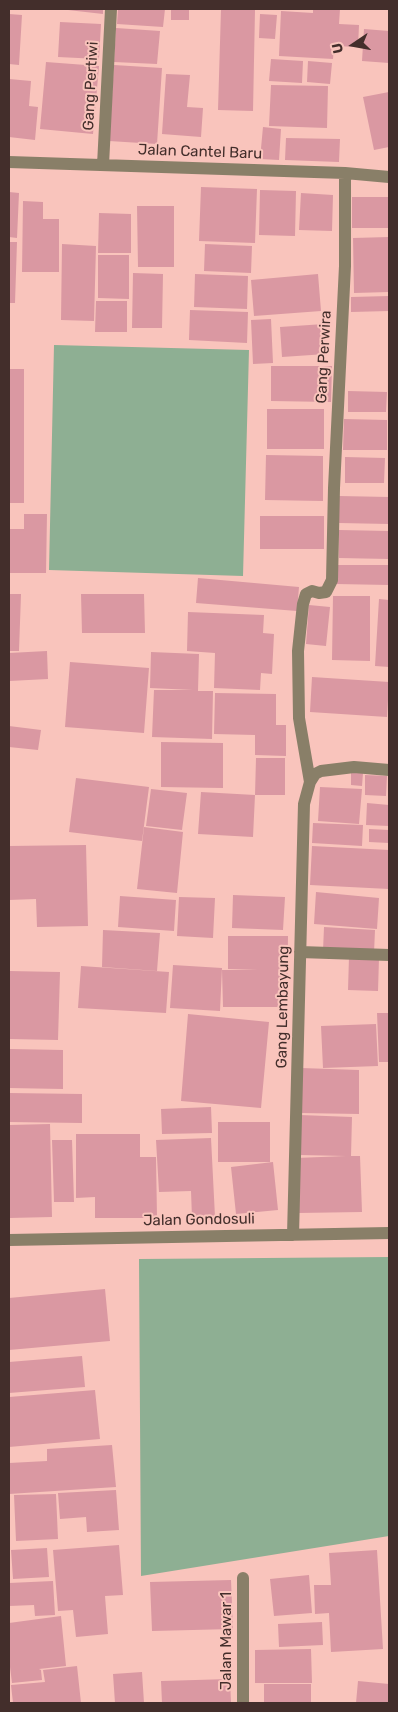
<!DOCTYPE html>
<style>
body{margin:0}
#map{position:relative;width:398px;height:1712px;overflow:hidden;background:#f9c4bc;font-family:Rubik,sans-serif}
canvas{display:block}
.frame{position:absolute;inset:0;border:10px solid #432e2b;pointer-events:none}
.north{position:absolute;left:328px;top:20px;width:50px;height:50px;-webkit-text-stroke:4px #f9c4bc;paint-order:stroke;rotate:258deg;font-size:14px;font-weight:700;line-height:20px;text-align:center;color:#432e2b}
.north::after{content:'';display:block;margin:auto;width:18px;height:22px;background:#432e2b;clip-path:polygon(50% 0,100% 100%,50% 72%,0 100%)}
</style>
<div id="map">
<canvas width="398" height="1712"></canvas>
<div class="frame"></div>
<div class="north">U</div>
</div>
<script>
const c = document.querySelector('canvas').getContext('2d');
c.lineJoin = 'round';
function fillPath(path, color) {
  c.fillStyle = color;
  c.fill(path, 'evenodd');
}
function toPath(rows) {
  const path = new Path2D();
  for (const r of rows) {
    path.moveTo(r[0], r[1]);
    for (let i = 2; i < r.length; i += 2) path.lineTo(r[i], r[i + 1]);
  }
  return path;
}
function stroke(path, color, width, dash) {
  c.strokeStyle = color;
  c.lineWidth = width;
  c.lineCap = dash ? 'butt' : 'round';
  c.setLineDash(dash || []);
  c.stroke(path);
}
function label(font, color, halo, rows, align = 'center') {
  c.font = font + ' Rubik,sans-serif';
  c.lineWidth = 4;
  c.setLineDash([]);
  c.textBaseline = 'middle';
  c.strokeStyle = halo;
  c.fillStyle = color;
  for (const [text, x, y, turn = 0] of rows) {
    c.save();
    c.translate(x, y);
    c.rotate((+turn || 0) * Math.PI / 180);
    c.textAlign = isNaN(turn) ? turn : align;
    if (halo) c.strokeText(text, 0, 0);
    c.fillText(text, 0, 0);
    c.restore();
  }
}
fillPath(toPath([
 [54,345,249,350,243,576,49,570],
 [389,1257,389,1536,141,1576,139,1259]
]), '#8eaf93');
fillPath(toPath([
 [68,9,103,9,103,14,68,10],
 [118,9,165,9,163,27,117,24],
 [171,9,189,9,189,20,171,20],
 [221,9,255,10,253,111,218,110],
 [313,9,340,9,339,24,359,25,358,47,334,46,333,59,279,56,281,11,313,13],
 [9,14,22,15,19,65,9,64],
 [260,14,277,15,275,39,259,38],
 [60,22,101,24,99,59,58,57],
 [116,28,160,31,157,64,114,62],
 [364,29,389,31,389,63,362,61],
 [271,59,303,61,302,83,269,81],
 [308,61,332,63,330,84,307,82],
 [46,62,99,66,93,134,40,129],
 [114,65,162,68,157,144,109,141],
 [166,74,190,75,187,107,203,108,201,137,162,134],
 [9,79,31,81,29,106,38,107,35,140,9,137],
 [271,85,328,86,327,128,269,126],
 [389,92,389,147,374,150,363,97],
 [263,127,281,129,279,160,260,159],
 [286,138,340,139,339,162,285,160],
 [201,187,257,189,255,243,199,241],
 [260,190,296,191,295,236,259,235],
 [9,192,19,193,17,238,9,237],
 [301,193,333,195,332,231,299,230],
 [352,197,389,197,389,228,352,228],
 [23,201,43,202,43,219,59,219,59,272,22,272],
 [137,206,174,206,174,267,138,267],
 [99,213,131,214,131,253,98,253],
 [389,237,389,292,354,293,353,238],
 [9,242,17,242,15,303,9,303],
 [62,244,96,246,94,321,61,320],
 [205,244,252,246,251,273,204,271],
 [98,255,129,255,129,299,98,298],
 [133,273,163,274,162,328,132,328],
 [195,274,248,276,247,309,194,307],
 [318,274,321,311,254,316,251,280],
 [389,296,389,311,351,312,351,297],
 [96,301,127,301,127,332,95,332],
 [190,310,248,312,247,343,189,340],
 [271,319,273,363,253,364,251,320],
 [324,324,326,354,282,357,280,327],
 [271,366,332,366,331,402,271,401],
 [9,369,24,369,24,503,9,503],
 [348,391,387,392,386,412,348,412],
 [267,409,324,409,324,449,267,449],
 [344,419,387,420,387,450,343,450],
 [266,455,323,456,323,501,265,500],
 [345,457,385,458,384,483,345,483],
 [339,496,389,497,389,524,339,523],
 [24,514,47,514,46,573,9,573,9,529,24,529],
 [260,516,324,516,324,549,260,549],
 [339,530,389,531,389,559,339,558],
 [336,565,389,565,389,585,336,584],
 [198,578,299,587,297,611,196,603],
 [9,594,21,594,19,651,9,651],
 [81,594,144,594,145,633,82,633],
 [333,596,370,596,370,661,332,660],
 [379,599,389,600,389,667,375,666],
 [309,605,330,607,326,646,306,644],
 [188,612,264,615,263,633,274,634,272,674,261,673,260,690,214,688,215,653,187,651],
 [47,651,48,679,9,681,9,653],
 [151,652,199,654,198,691,213,691,212,739,152,737,154,690,193,690,150,688],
 [70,662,149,668,144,733,65,727],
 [312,677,389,682,387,717,310,712],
 [215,693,276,694,276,725,286,725,286,756,255,755,255,735,214,734],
 [9,726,41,730,38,750,9,747],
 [161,742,223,743,223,788,161,787],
 [256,758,285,758,285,795,255,795],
 [351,773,363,773,362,786,351,785],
 [365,775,387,776,386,796,365,795],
 [76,778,149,787,142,841,69,832],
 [320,787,362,789,359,824,318,821],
 [151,789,187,793,182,830,146,826],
 [201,792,255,795,253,837,198,834],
 [367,803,389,805,389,826,366,825],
 [313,823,363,825,362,846,312,843],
 [144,827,183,832,177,893,137,889],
 [369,829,389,830,389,843,369,842],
 [86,845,88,926,37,927,36,899,9,900,9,846],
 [312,846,389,850,389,889,310,885],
 [316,892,379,898,377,929,314,924],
 [233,895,285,897,283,930,232,928],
 [120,896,176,900,174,931,118,927],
 [179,897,215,898,213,938,177,936],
 [324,927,375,930,374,953,323,951],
 [103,930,160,933,157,971,102,967],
 [228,936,288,936,287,1007,223,1007,222,970,258,970,228,969],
 [349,957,379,958,378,991,348,990],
 [173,965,222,968,220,1011,170,1008],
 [81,966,169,972,166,1013,78,1008],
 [9,971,60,972,58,1040,9,1039],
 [377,1013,389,1013,389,1062,379,1062],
 [188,1014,269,1022,261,1108,181,1101],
 [376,1024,378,1066,323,1068,321,1026],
 [9,1049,63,1050,63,1089,9,1088],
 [301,1068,359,1070,359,1114,300,1113],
 [9,1093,82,1094,82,1123,9,1122],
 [211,1107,212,1133,162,1134,161,1109],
 [300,1115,352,1117,351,1156,360,1156,362,1212,298,1213,296,1158,346,1156,299,1155],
 [218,1122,270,1122,270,1162,218,1162],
 [50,1124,52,1217,9,1218,9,1125],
 [76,1134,140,1134,140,1157,156,1157,157,1218,95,1218,95,1197,76,1198],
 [211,1138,215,1217,192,1218,191,1191,159,1192,156,1140],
 [52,1140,72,1140,74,1202,54,1202],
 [273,1162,278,1210,236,1214,231,1167],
 [105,1289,110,1341,9,1350,9,1298],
 [82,1356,85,1387,9,1393,9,1362],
 [95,1390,100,1439,9,1447,9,1397],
 [112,1445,116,1487,9,1494,9,1463,47,1461,47,1449],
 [116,1490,119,1530,87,1532,86,1517,60,1519,58,1493],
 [56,1494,58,1539,16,1541,14,1495],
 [119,1545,123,1595,105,1596,108,1634,76,1637,73,1610,58,1611,53,1550],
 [47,1548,49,1577,13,1579,11,1550],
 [377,1550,383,1649,331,1652,329,1613,315,1614,314,1585,331,1585,329,1553],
 [309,1575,312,1613,274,1616,270,1579],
 [231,1580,233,1629,152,1631,150,1582],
 [53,1581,55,1615,35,1616,34,1605,9,1606,9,1583],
 [61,1616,66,1666,39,1669,41,1670,42,1680,12,1683,9,1659,9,1623],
 [322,1622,323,1645,279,1647,278,1624],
 [311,1649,312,1683,255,1683,255,1650],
 [77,1666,81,1703,13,1703,11,1685,45,1682,43,1670],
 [142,1672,144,1703,115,1703,113,1674],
 [230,1679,231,1703,162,1703,161,1681],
 [358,1681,389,1684,389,1703,356,1703],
 [264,1684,311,1684,311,1703,264,1703]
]), '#da98a2');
stroke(toPath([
 [9,162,345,173,389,177],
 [103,165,111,9],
 [310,782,299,718,298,651,303,604,306,594,312,591,319,593,326,592,332,580,334,488,345,266,345,173],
 [300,952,389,955],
 [293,1235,304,804,310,782,315,774,321,771,354,767,389,770],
 [9,1240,389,1233],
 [243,1578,243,1703]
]), '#897f68', 12);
label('15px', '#432e2b', '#f9c4bc', [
 ["Gang Pertiwi",91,86,-87],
 ["Jalan Cantel Baru",200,152,2],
 ["Gang Perwira",324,357,-87],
 ["Gang Lembayung",283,1007,-89],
 ["Jalan Gondosuli",199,1220,-1],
 ["Jalan Mawar 1",227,1641,-90]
]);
</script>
